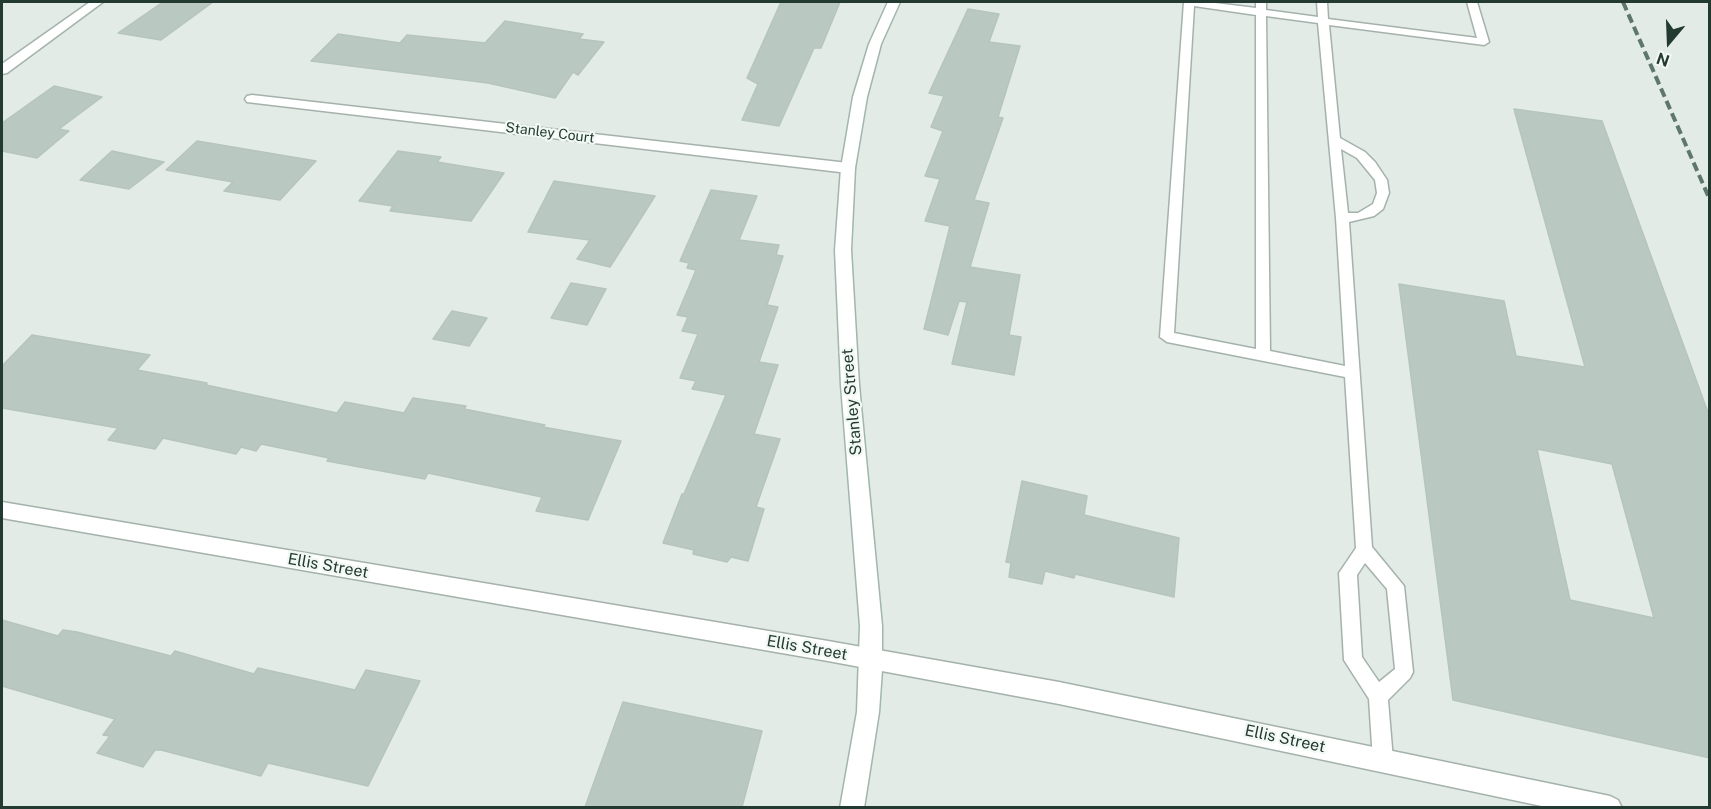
<!DOCTYPE html>
<style>
body{margin:0}
#map{position:relative;width:1711px;height:809px;overflow:hidden;background:#e2ebe6;font-family:"Public Sans",sans-serif}
canvas{display:block}
.frame{position:absolute;inset:0;border:3px solid #233a32;pointer-events:none}
.north{position:absolute;left:1639px;top:12px;width:60px;height:60px;-webkit-text-stroke:4px #f2f8f4;paint-order:stroke;rotate:199deg;font-size:16px;font-weight:700;line-height:24px;text-align:center;color:#233a32}
.north::after{content:'';display:block;margin:auto;width:21px;height:27px;background:#233a32;clip-path:polygon(50% 0,100% 100%,50% 72%,0 100%)}
</style>
<div id="map">
<canvas width="1711" height="809"></canvas>
<div class="frame"></div>
<div class="north">N</div>
</div>
<script>
const c = document.querySelector('canvas').getContext('2d');
c.lineJoin = 'round';
function fillPath(path, color) {
  c.fillStyle = color;
  c.fill(path, 'evenodd');
}
function toPath(rows) {
  const path = new Path2D();
  for (const r of rows) {
    path.moveTo(r[0], r[1]);
    for (let i = 2; i < r.length; i += 2) path.lineTo(r[i], r[i + 1]);
  }
  return path;
}
function stroke(path, color, width, dash) {
  c.strokeStyle = color;
  c.lineWidth = width;
  c.lineCap = dash ? 'butt' : 'round';
  c.setLineDash(dash || []);
  c.stroke(path);
}
function label(font, color, halo, rows, align = 'center') {
  c.font = font + ' "Public Sans",sans-serif';
  c.lineWidth = 4.5;
  c.setLineDash([]);
  c.textBaseline = 'middle';
  c.strokeStyle = halo;
  c.fillStyle = color;
  for (const [text, x, y, turn = 0] of rows) {
    c.save();
    c.translate(x, y);
    c.rotate((+turn || 0) * Math.PI / 180);
    c.textAlign = isNaN(turn) ? turn : align;
    if (halo) c.strokeText(text, 0, 0);
    c.fillText(text, 0, 0);
    c.restore();
  }
}
const building = toPath([
 [163,2,213,2,161,40,118,33,163,2],
 [781,2,840,2,821,48,814,48,779,126,742,120,758,84,747,78,781,2],
 [968,9,999,14,989,42,1020,46,998,117,1003,118,974,200,989,203,970,267,1020,275,1009,335,1021,337,1014,375,952,364,967,302,959,301,948,335,924,329,950,226,925,221,940,179,925,176,943,131,931,127,944,96,929,93,968,9],
 [505,21,583,34,579,39,604,42,578,75,573,72,555,98,488,83,311,61,338,34,400,43,407,35,485,43,505,21],
 [54,86,102,97,59,129,69,131,37,158,2,151,2,123,54,86],
 [1514,109,1602,121,1710,418,1710,758,1453,700,1399,284,1504,301,1516,356,1585,367,1514,109],
 [1537,449,1612,464,1654,618,1570,600,1537,449],
 [197,141,316,161,280,200,224,191,233,182,166,170,197,141],
 [112,151,164,162,129,189,80,180,112,151],
 [398,151,441,157,437,162,504,173,471,221,390,211,393,206,359,201,398,151],
 [554,181,655,196,610,267,577,259,590,240,528,232,554,181],
 [711,190,757,196,739,240,779,245,776,255,783,256,767,305,778,307,759,362,778,365,754,434,780,439,756,507,764,509,748,561,731,557,727,562,693,554,694,550,663,543,682,494,684,494,726,395,692,389,696,381,680,378,698,334,682,331,688,317,677,315,696,270,687,268,689,263,680,261,711,190],
 [571,283,606,289,587,325,551,318,571,283],
 [452,311,487,318,469,346,433,339,452,311],
 [32,335,150,355,137,370,207,383,206,385,337,413,345,402,404,413,413,398,466,406,464,409,545,425,543,427,621,441,588,520,536,511,542,497,428,473,425,479,327,461,329,458,261,444,256,451,241,447,236,454,163,438,155,449,108,440,118,428,2,408,2,366,32,335],
 [1022,481,1087,496,1084,515,1179,538,1174,597,1075,574,1074,578,1045,571,1042,584,1009,577,1011,563,1006,562,1022,481],
 [2,620,58,636,63,630,77,632,171,656,175,651,254,674,258,668,355,690,366,670,420,681,368,786,268,763,261,776,161,750,155,750,143,767,97,753,110,736,103,735,115,719,2,686,2,620],
 [623,702,762,731,742,807,585,807,623,702]
]);
fillPath(building, '#bac8c2');
stroke(building, '#b5c4bc', 1.5);
const service = toPath([
 [1184,2,1207,2,1256,8,1256,2,1266,2,1266,10,1318,17,1317,2,1327,2,1328,19,1477,38,1467,2,1477,2,1489,42,1484,45,1329,25,1340,138,1365,152,1375,162,1387,180,1389,193,1383,209,1374,216,1349,222,1372,547,1404,586,1413,672,1410,678,1388,700,1393,760,1390,767,1383,770,1376,767,1373,760,1369,699,1344,660,1339,573,1356,548,1345,377,1167,342,1160,337,1184,2],
 [1194,6,1256,15,1256,349,1174,333,1194,6],
 [1266,16,1318,23,1336,218,1345,366,1270,351,1266,16],
 [1341,149,1357,158,1375,180,1377,193,1373,204,1358,213,1348,213,1341,149],
 [1365,563,1387,589,1395,669,1379,682,1362,657,1357,575,1365,563]
]);
const minor = toPath([
 [90,2,103,2,7,73,2,74,2,64,90,2],
 [252,95,848,163,855,168,848,173,247,102,245,99,247,96,252,95]
]);
const tertiary = toPath([
 [2,502,828,641,1059,682,1610,796,1618,800,1622,808,1551,808,1059,704,828,661,2,518,2,502]
]);
const secondary = toPath([
 [888,2,900,2,881,44,867,97,855,168,851,250,859,385,882,626,882,670,879,712,864,808,840,808,857,712,860,626,841,385,835,250,841,168,853,97,869,44,888,2]
]);
stroke(service, '#a5b2ac', 3);
stroke(minor, '#a5b2ac', 3);
stroke(tertiary, '#a5b2ac', 3);
stroke(secondary, '#a1b6ac', 3);
fillPath(service, '#fff');
fillPath(minor, '#fff');
fillPath(tertiary, '#fff');
fillPath(secondary, '#fff');
stroke(toPath([
 [1623,2,1710,200]
]), '#5e766d', 4, [9, 4.5]);
label('14px', '#233a32', '#f2f8f4', [
 ["Stanley Court",550,133,7]
]);
label('16px', '#233a32', '#f2f8f4', [
 ["Stanley Street",852,402,-95],
 ["Ellis Street",328,566,10],
 ["Ellis Street",807,648,10],
 ["Ellis Street",1285,739,12]
]);
</script>
